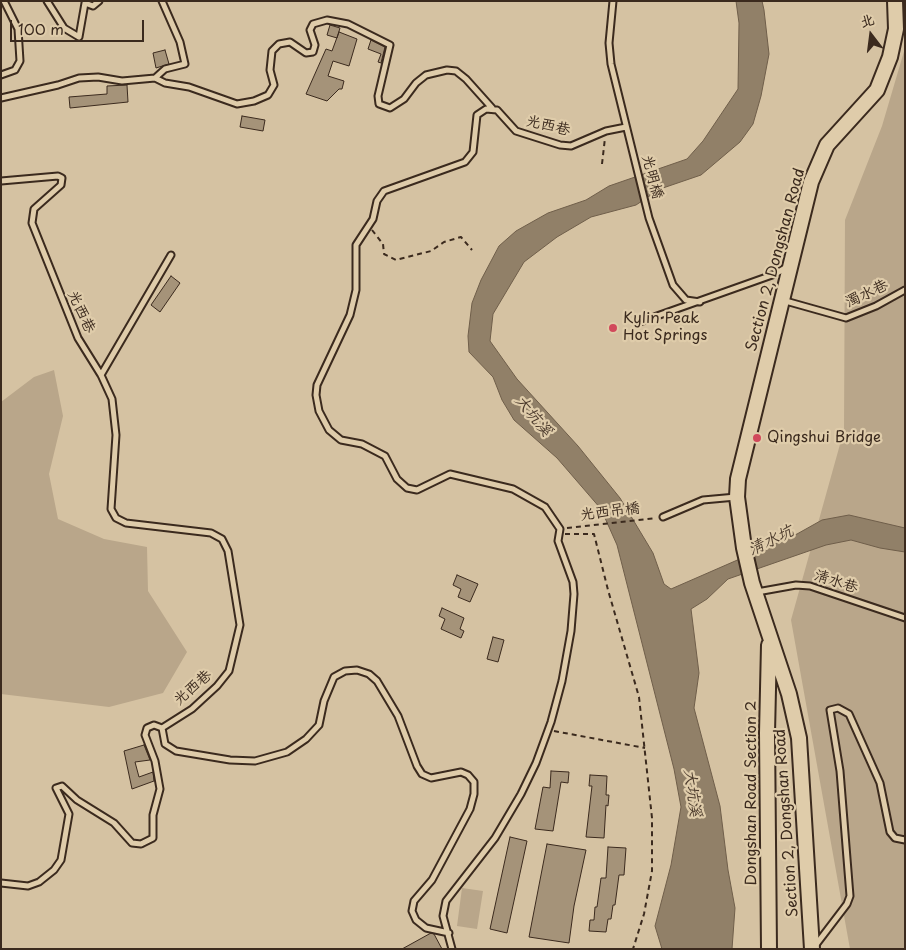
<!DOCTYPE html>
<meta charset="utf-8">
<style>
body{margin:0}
#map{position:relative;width:906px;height:950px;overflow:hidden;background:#d5c2a2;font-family:"Playpen Sans","LXGW WenKai TC",sans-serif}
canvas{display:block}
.frame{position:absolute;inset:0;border:2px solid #3b2a1e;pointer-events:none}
.north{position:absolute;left:846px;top:10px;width:50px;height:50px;-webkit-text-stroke:4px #dfccaa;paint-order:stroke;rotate:345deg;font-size:14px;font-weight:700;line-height:20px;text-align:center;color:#3b2a1e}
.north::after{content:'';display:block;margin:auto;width:18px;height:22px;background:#3b2a1e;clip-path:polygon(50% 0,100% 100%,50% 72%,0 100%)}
.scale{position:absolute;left:10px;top:20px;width:134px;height:22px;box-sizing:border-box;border:2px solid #3b2a1e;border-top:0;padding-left:6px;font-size:15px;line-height:18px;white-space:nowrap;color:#3b2a1e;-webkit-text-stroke:4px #dfccaa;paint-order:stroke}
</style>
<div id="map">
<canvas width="906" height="950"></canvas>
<div class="frame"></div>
<div class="north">北</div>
<div class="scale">100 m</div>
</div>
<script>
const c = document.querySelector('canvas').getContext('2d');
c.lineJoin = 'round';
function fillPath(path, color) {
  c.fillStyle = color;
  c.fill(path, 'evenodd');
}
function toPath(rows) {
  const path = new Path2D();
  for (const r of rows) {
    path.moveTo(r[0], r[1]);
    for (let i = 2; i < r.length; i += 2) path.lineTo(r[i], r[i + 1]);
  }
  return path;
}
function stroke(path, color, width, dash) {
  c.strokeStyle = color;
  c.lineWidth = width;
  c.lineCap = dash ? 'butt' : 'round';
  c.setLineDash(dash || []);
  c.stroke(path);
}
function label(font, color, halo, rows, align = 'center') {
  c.font = font + ' "Playpen Sans","LXGW WenKai TC",sans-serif';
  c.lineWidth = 4.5;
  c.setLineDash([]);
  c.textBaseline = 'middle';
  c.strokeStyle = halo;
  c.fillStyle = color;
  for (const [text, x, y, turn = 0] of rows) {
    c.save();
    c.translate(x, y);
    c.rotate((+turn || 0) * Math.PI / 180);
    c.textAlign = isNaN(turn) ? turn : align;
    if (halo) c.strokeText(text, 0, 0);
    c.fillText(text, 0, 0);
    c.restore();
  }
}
fillPath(toPath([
 [905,48,905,949,850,949,791,620,844,430,845,220,882,126],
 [54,370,63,416,49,474,58,519,104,539,147,547,148,591,187,652,163,693,109,707,1,694,1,402,34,377],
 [462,888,483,891,477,929,457,926]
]), '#b9a68a');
const water = toPath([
 [736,1,762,1,764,10,769,54,761,96,753,124,740,142,701,175,660,189,636,205,591,217,557,237,524,262,493,314,490,341,517,379,578,446,620,498,653,553,664,584,671,589,797,534,822,520,849,515,905,528,905,552,880,548,851,540,826,545,728,579,707,599,691,609,699,673,694,708,720,806,728,870,735,908,732,949,662,949,655,926,671,865,681,807,674,769,617,545,601,509,557,458,514,420,502,400,493,377,469,352,468,336,472,303,481,280,499,246,516,231,548,213,586,200,609,186,687,159,703,141,738,89,739,23,736,1]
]);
fillPath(water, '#918068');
stroke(water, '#6f5e4a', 1);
const building = toPath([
 [330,25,340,28,337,38,327,35,330,25],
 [339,32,357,39,349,66,333,61,328,76,344,81,342,89,339,89,327,101,306,94,326,49,332,51,339,32],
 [371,40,385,47,381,63,378,62,381,54,368,49,371,40],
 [165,50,169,64,156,68,153,53,165,50],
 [127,85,128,102,70,108,69,97,107,94,107,86,127,85],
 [242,116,265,120,263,131,240,127,242,116],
 [171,276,180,283,160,312,151,305,171,276],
 [457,575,478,584,470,602,458,597,461,589,453,585,457,575],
 [442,608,464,618,460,629,464,631,461,638,441,629,445,619,439,616,442,608],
 [493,637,504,640,498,662,487,659,493,637],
 [144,745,150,760,135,762,139,777,153,772,154,781,132,789,124,751,144,745],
 [551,771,569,772,568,783,561,782,553,831,535,829,543,787,550,788,551,771],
 [590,775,607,776,606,795,609,795,608,806,606,805,604,838,586,837,592,786,589,786,590,775],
 [510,837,527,841,507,933,490,929,510,837],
 [547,844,586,850,574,906,569,943,529,937,547,844],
 [608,847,626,848,624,875,619,875,615,905,613,905,611,919,608,919,606,932,589,931,590,920,594,920,595,907,597,907,601,878,606,878,608,847],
 [431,933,434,934,442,949,402,949,431,933]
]);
fillPath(building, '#a59379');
stroke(building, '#3b2a1e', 1);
const lane = toPath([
 [47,1,64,28,79,37,85,3,93,6,99,1],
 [613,1,609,43,611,64,649,218,673,285,686,300,700,302],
 [1,75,15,70,20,61,18,29,4,1],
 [155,78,165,69,185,64,180,42,162,1],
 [1,98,58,85,79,78,98,77,122,81,155,78,165,83,189,87,237,104,254,101,268,95,274,85,270,70,272,51,279,44,290,42,306,53,313,52,315,45,310,30,313,24,327,20,348,24,390,45,378,96,379,104,390,108,404,99,416,83,426,75,447,70,456,71,466,79,492,108],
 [1,181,58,176,62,178,61,185,34,209,32,223,78,338,101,375,112,399,116,435,111,509,116,518,126,523,211,533,222,539,228,551,240,625,229,671,217,686,192,709,162,728,165,744,176,751,230,760,255,761,287,752,306,739,319,725,324,701,334,677,345,671,357,670,369,674,377,681,398,716,417,766,422,774,431,778,461,772,468,775,474,782,474,794,470,809,432,880,414,901,412,911,416,920,426,928,449,933],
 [782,300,846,318,876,306,905,290],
 [640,322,775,274,787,267],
 [101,375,171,255],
 [663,517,703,500,736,497],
 [757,592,796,585,810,586,905,618],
 [1,883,28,886,39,882,54,870,61,860,69,814,56,788,62,786,77,800,114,823,132,843,141,844,153,838,153,815,160,789,155,761,145,735,147,728,154,725,162,728],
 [815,946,847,904,850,896,840,771,830,710,838,708,849,714,880,783,890,832,895,838,905,840],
 [452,949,443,916,446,901,495,838,521,794,536,763,551,722,562,681,571,631,574,594,573,582,558,541,560,529,545,507,513,489,450,474,417,490,407,488,397,479,385,456,362,444,341,440,329,430,319,411,316,395,317,385,350,315,356,290,356,245,373,219,377,201,384,191,465,162,473,152,477,115,486,109,497,110,516,131,560,145,571,146,606,131,626,127]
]);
const secondary = toPath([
 [769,645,767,733,769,949],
 [812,949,799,738,789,694,752,583,744,548,737,497,738,479,811,182,827,145,877,90,890,57,896,29,895,1]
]);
stroke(lane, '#3b2a1e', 9);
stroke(secondary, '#3b2a1e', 18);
stroke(toPath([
 [602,164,605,138],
 [372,230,383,244,384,254,396,260,431,251,444,242,461,237,472,250],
 [567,528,656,518],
 [565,534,594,534,608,590,639,697,652,818,652,871,644,914,633,949],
 [554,731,645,748]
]), '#3b2a1e', 2, [5, 4]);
stroke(lane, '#dfccaa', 5);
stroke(secondary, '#dfccaa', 14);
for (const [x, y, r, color] of [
 [613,328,5,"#d1495b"],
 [757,438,5,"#d1495b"]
]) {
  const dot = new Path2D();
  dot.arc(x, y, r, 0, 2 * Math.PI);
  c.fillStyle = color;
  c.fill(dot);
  stroke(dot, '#dfccaa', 2);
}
label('15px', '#3b2a1e', '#dfccaa', [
 ["光西巷",548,126,13],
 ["光明橋",652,177,75],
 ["Section 2, Dongshan Road",776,260,-75],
 ["濁水巷",867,294,-25],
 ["光西巷",81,312,65],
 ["光西吊橋",610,512,-7],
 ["清水巷",836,582,17],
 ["光西巷",193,688,-41],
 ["Dongshan Road Section 2",752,793,-90],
 ["Section 2, Dongshan Road",787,823,-94]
]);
label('15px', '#3b2a1e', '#dfccaa', [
 ["Kylin Peak",623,319],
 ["Hot Springs",623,336],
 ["Qingshui Bridge",767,438]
], 'left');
label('italic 16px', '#4c3b2d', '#dfccaa', [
 ["大坑溪",533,416,50],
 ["清水坑",771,541,-26],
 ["大坑溪",692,793,82]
]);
</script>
